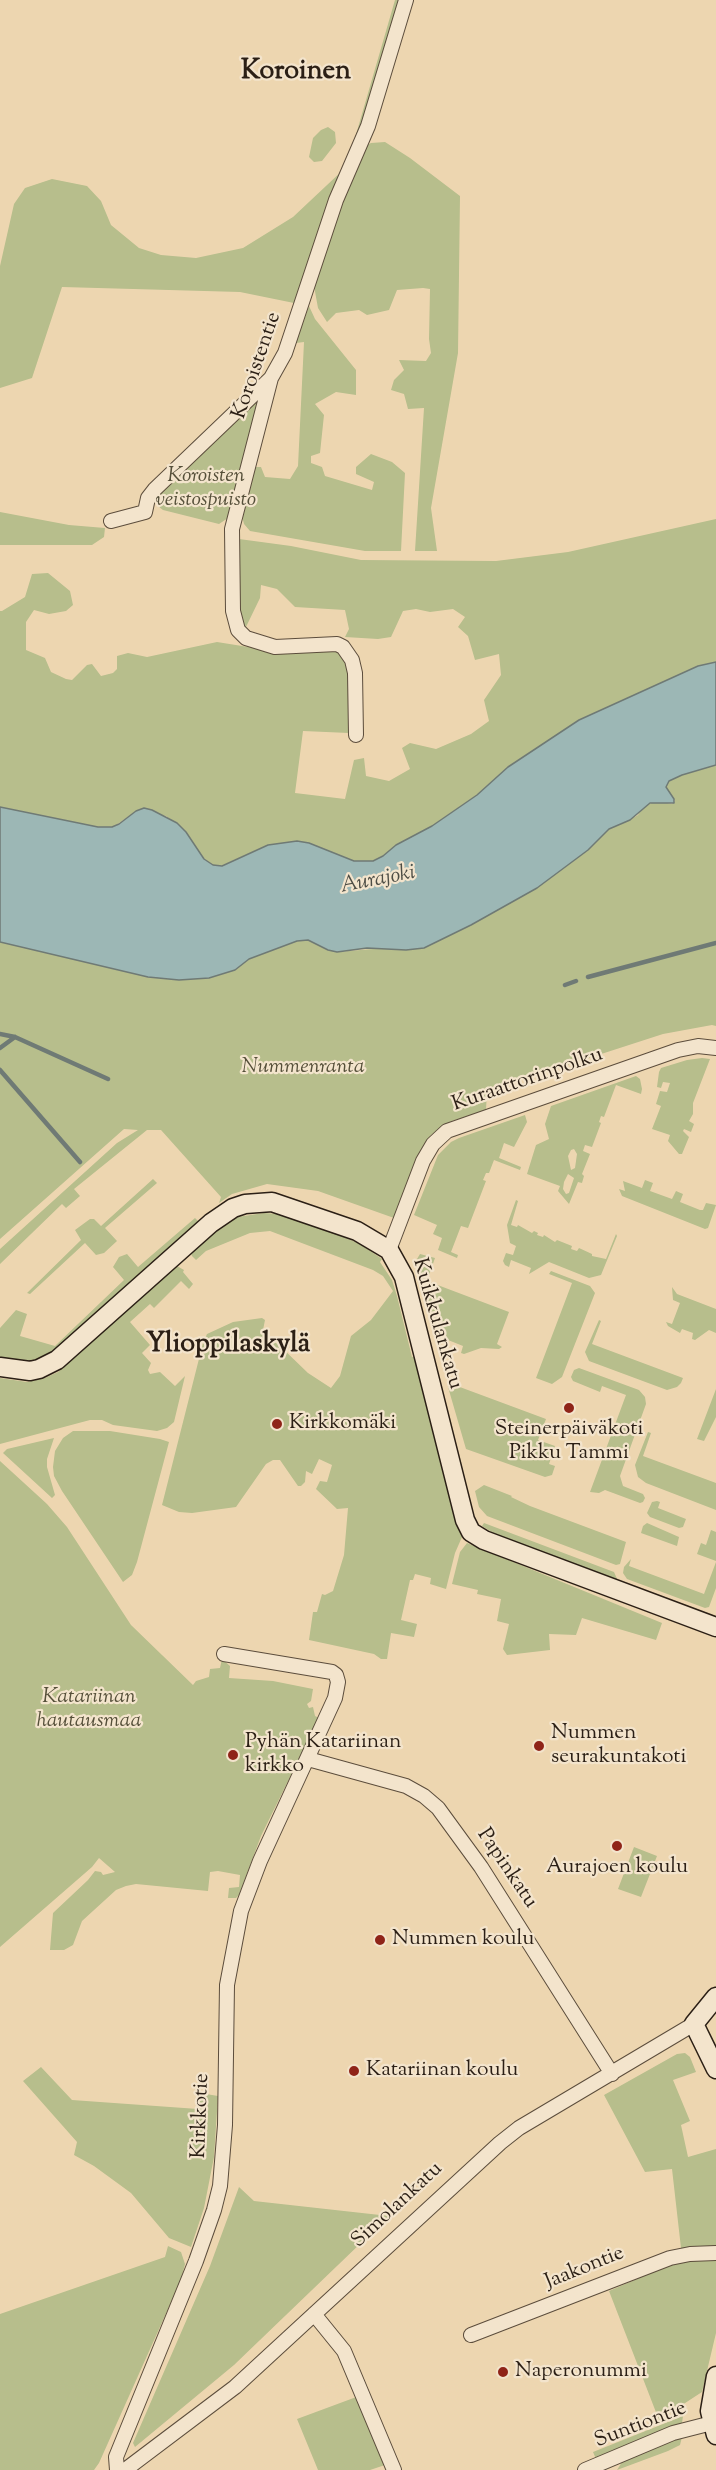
<!DOCTYPE html>
<meta charset="utf-8">
<style>
body{margin:0}
canvas{display:block;background:#edd6b0}
</style>
<canvas width="716" height="2470"></canvas>
<script>
const c = document.querySelector('canvas').getContext('2d');
c.lineJoin = 'round';
function fillPath(path, color) {
  c.fillStyle = color;
  c.fill(path, 'evenodd');
}
function toPath(rows) {
  const path = new Path2D();
  for (const r of rows) {
    path.moveTo(r[0], r[1]);
    for (let i = 2; i < r.length; i += 2) path.lineTo(r[i], r[i + 1]);
  }
  return path;
}
function stroke(path, color, width, dash) {
  c.strokeStyle = color;
  c.lineWidth = width;
  c.lineCap = dash ? 'butt' : 'round';
  c.setLineDash(dash || []);
  c.stroke(path);
}
function label(font, color, halo, rows, align = 'center') {
  c.font = font + ' "Sorts Mill Goudy",serif';
  c.lineWidth = 4.5;
  c.setLineDash([]);
  c.textBaseline = 'middle';
  c.strokeStyle = halo;
  c.fillStyle = color;
  for (const [text, x, y, turn = 0] of rows) {
    c.save();
    c.translate(x, y);
    c.rotate((+turn || 0) * Math.PI / 180);
    c.textAlign = isNaN(turn) ? turn : align;
    if (halo) c.strokeText(text, 0, 0);
    c.fillText(text, 0, 0);
    c.restore();
  }
}
fillPath(toPath([
 [395,0,401,0,357,140,355,138],
 [328,127,335,132,336,143,322,161,314,162,309,157,313,138,321,130],
 [385,142,410,158,460,196,458,353,431,508,437,551,415,551,424,408,408,409,404,394,391,390,394,380,404,370,399,360,426,361,431,353,429,339,430,289,423,288,397,290,389,310,367,315,359,310,336,313,327,322,318,308,314,286,341,203,365,146,371,143],
 [343,170,294,303,240,292,62,287,32,378,0,388,0,266,14,204,25,188,52,179,87,186,101,201,111,225,139,248,161,255,196,258,243,248,293,217],
 [309,306,315,319,356,370,356,395,336,392,315,404,324,415,320,453,311,456,311,463,322,467,325,476,372,490,374,482,356,474,356,467,371,454,392,462,405,473,401,551,365,551,250,531,244,524,242,516,255,467,261,467,265,477,290,479,298,466,304,342,296,343],
 [266,387,231,516,219,524,163,510,159,507,156,503,157,494],
 [0,512,69,525,105,528,104,537,92,545,0,545],
 [716,519,716,662,698,666,579,720,508,767,477,795,432,826,396,845,383,856,373,861,354,861,309,843,268,845,221,866,213,865,204,859,186,832,166,816,136,811,119,823,112,827,98,827,0,807,0,611,2,611,25,597,32,574,48,573,70,591,73,605,66,611,49,614,34,610,26,622,26,650,45,658,51,672,66,679,72,680,87,665,92,664,101,676,113,673,117,669,117,656,128,653,147,657,217,642,267,650,327,648,338,652,348,660,351,698,348,713,349,733,303,731,295,793,345,799,354,760,364,758,366,776,389,781,410,769,402,748,410,743,436,749,471,734,489,721,484,700,501,675,499,654,475,660,468,636,458,627,465,617,453,609,430,612,416,609,403,611,391,637,378,639,345,637,349,629,345,610,295,607,277,589,261,585,260,598,245,629,238,621,239,539,291,546,361,560,496,561,568,552],
 [716,765,716,1026,712,1025,663,1034,487,1091,486,1110,452,1121,431,1135,414,1167,394,1218,318,1191,267,1184,232,1194,219,1203,221,1197,161,1130,147,1130,74,1189,80,1196,66,1208,62,1204,0,1264,0,1249,117,1143,138,1130,124,1129,0,1239,0,942,166,979,234,970,249,959,297,941,308,940,328,950,337,952,384,948,471,925,537,888,588,850,609,829,630,820,638,815,644,806,657,801,672,804,675,801,666,787,669,781,682,775],
 [702,1058,710,1059,693,1103,693,1114,689,1121,694,1124,691,1132,684,1129,683,1131,689,1137,682,1154,679,1154,668,1141,670,1135,652,1129,661,1106,656,1104,660,1091,667,1092,670,1083,663,1082,661,1088,657,1087,659,1072,661,1068,687,1060],
 [636,1076,640,1079,642,1089,641,1094,616,1085,604,1117,601,1116,599,1122,601,1123,592,1147,585,1145,583,1151,590,1154,582,1174,584,1176,582,1183,578,1182,569,1204,558,1191,560,1186,527,1174,536,1145,549,1139,545,1124,551,1106],
 [574,1149,577,1154,575,1168,571,1170,568,1156,571,1150],
 [568,1174,574,1178,569,1193,566,1194,563,1189,564,1182],
 [525,1115,527,1122,514,1147,504,1143,499,1158,521,1167,520,1170,494,1160,489,1173,486,1173,483,1180,486,1181,468,1228,461,1226,451,1252,458,1255,457,1258,438,1250,442,1238,433,1234,437,1225,414,1215,438,1155,451,1142,459,1138],
 [153,1179,157,1183,105,1228,117,1241,104,1253,96,1255,85,1243,30,1294,27,1293,81,1240,75,1230,90,1219,94,1219,101,1226],
 [645,1180,653,1183,650,1191,672,1199,676,1191,683,1194,680,1202,700,1210,703,1210,706,1203,716,1205,708,1228,705,1229,622,1196,619,1189,625,1191,623,1181,642,1188],
 [516,1200,518,1201,511,1225,517,1227,518,1225,532,1233,534,1231,538,1233,537,1235,543,1237,544,1235,555,1242,557,1240,572,1246,571,1249,577,1251,579,1248,592,1254,592,1256,606,1259,616,1234,617,1236,601,1275,589,1278,549,1262,529,1274,531,1268,511,1260,509,1267,505,1265,503,1261,506,1253,513,1255,516,1246,510,1243,507,1225],
 [264,1213,279,1214,325,1229,360,1244,382,1259,380,1262,392,1280,397,1296,412,1357,415,1356,457,1526,462,1537,455,1553,446,1589,430,1584,431,1578,415,1574,413,1580,410,1580,401,1620,417,1624,414,1637,391,1633,387,1659,381,1659,374,1654,309,1640,313,1612,317,1612,322,1594,325,1595,333,1591,344,1555,348,1508,337,1509,316,1489,320,1481,327,1482,332,1465,319,1459,312,1474,306,1471,305,1482,301,1486,298,1486,280,1460,273,1460,266,1464,236,1507,192,1513,179,1512,162,1505,203,1343,207,1334,233,1322,262,1318,265,1320,263,1330,266,1337,279,1345,308,1373,331,1388,340,1376,351,1336,371,1320,393,1291,383,1276,373,1270,270,1231,250,1233,206,1251,196,1260,192,1256,191,1253,221,1226,237,1217],
 [195,1218,199,1222,48,1356,26,1362,0,1357,0,1328,16,1310,27,1314,20,1336,55,1346,124,1280,113,1267,119,1257,127,1254,138,1267],
 [420,1254,435,1258,427,1281,509,1312,497,1344,502,1347,499,1349,481,1348,464,1354,461,1353,463,1346,443,1338,440,1345,437,1344,417,1259],
 [177,1266,184,1270,183,1272,193,1284,189,1289,181,1281,154,1308,150,1304,130,1322,150,1345,142,1353,151,1363,148,1370,150,1374,160,1372,175,1386,185,1376,174,1422,167,1428,157,1431,113,1425,102,1420,90,1420,0,1444,0,1378,27,1382,45,1378,58,1372],
 [551,1271,590,1286,595,1293,562,1377,552,1384,536,1378,572,1283,549,1274],
 [672,1287,677,1294,716,1309,716,1333,709,1330,695,1340,692,1339,693,1333,682,1329,680,1333,668,1326,666,1322,672,1324,680,1303,673,1300],
 [599,1320,601,1321,592,1344,683,1378,681,1383,677,1387,667,1390,589,1361,585,1352],
 [579,1368,639,1390,645,1397,646,1404,620,1476,623,1486,643,1494,645,1498,643,1502,640,1503,605,1490,599,1493,590,1492,626,1395,602,1386,600,1392,573,1381,571,1377,574,1370],
 [449,1383,546,1419,538,1440,555,1446,549,1464,555,1466,552,1475,545,1477,466,1449,448,1387],
 [716,1389,716,1417,704,1441,697,1439],
 [73,1431,110,1431,160,1439,169,1442,137,1562,132,1575,123,1582,62,1491,54,1476,53,1467,55,1451,63,1438],
 [648,1432,651,1433,643,1456,716,1483,716,1510,646,1483,638,1477,635,1465],
 [54,1438,47,1459,47,1467,55,1495,52,1498,3,1453,7,1449],
 [0,1461,47,1504,67,1527,131,1625,193,1685,196,1681,209,1677,210,1669,220,1668,222,1659,230,1666,229,1678,273,1681,313,1689,311,1701,307,1704,309,1708,313,1707,315,1716,319,1718,261,1836,239,1895,236,1898,228,1898,229,1888,239,1887,240,1875,218,1871,210,1872,208,1891,136,1884,126,1886,116,1890,82,1921,73,1945,64,1950,50,1950,53,1913,88,1880,95,1871,101,1872,103,1875,115,1872,99,1858,92,1867,0,1947],
 [484,1485,512,1496,511,1497,530,1506,626,1542,620,1564,616,1565,487,1516,479,1507,475,1491],
 [657,1501,660,1502,658,1508,686,1519,683,1527,679,1528,650,1517,647,1513,652,1502],
 [484,1523,614,1572,618,1581,495,1534,482,1526],
 [647,1523,679,1537,677,1546,641,1533,643,1526],
 [711,1530,716,1532,716,1561,697,1554,701,1543,706,1545],
 [467,1543,662,1623,656,1640,582,1618,576,1635,549,1634,550,1650,507,1655,503,1649,509,1624,497,1621,501,1599,477,1594,478,1590,452,1584,460,1552],
 [631,1559,629,1566,704,1594,716,1562,716,1588,709,1607,705,1608,627,1579,623,1573,624,1567],
 [634,1847,657,1856,641,1897,618,1889],
 [685,2053,690,2057,696,2072,673,2080,690,2121,681,2125,688,2157,716,2149,716,2247,681,2248,672,2169,645,2172,604,2095,677,2054],
 [41,2067,72,2100,198,2109,200,2093,218,2096,214,2157,204,2208,191,2247,169,2238,131,2193,94,2166,74,2155,77,2142,23,2081],
 [239,2187,254,2201,389,2216,234,2365,135,2447,133,2443,210,2266],
 [168,2246,181,2252,185,2264,181,2280,99,2463,94,2470,0,2470,0,2314,165,2257],
 [710,2259,716,2260,716,2333,702,2392,659,2420,609,2291,679,2261],
 [359,2396,385,2465,370,2470,318,2470,297,2419],
 [683,2416,682,2423,596,2459,593,2452],
 [682,2437,680,2445,668,2451,617,2470,622,2462]
]), '#b7be8c');
const water = toPath([
 [716,662,716,765,682,775,669,781,666,787,674,799,674,803,650,803,630,820,609,829,588,850,537,888,471,925,424,948,406,950,367,948,337,952,328,950,308,940,297,941,249,959,235,970,209,978,179,980,148,977,0,942,0,807,98,827,112,827,119,824,136,811,144,808,152,810,177,823,186,832,204,859,213,865,222,866,268,845,297,841,309,843,354,861,373,861,383,856,396,845,432,826,477,795,508,767,579,720,698,666,716,662]
]);
fillPath(water, '#9cb7b5');
stroke(water, '#6f7a75', 1.5);
stroke(toPath([
 [588,977,716,943],
 [565,985,576,981],
 [0,1034,15,1037,108,1079],
 [0,1048,15,1037],
 [0,1070,80,1162]
]), '#6f7a75', 4.5);
const street = toPath([
 [111,521,145,512,148,498,155,489,271,378],
 [356,735,355,673,352,660,343,647,337,644,275,647,246,638,238,630,233,611,232,529,271,378,285,353,336,200,368,126,406,0],
 [389,1250,423,1161,433,1144,447,1131,678,1050,698,1046,716,1048],
 [308,1759,406,1786,424,1796,438,1808,481,1867,612,2074],
 [314,2314,344,2351,394,2470],
 [471,2335,670,2258,690,2254,716,2253],
 [117,2470,116,2457,196,2261,214,2210,220,2186,225,2125,227,1985,241,1911,260,1861,335,1698,338,1682,336,1675,332,1672,224,1654],
 [125,2470,235,2387,500,2143,519,2128,694,2024],
 [585,2470,673,2433,712,2423]
]);
const secondary = toPath([
 [0,1367,30,1371,39,1369,57,1360,211,1223,233,1208,245,1204,272,1202,357,1231,389,1250,404,1277,465,1520,471,1532,484,1540,716,1627],
 [716,1997,694,2024,716,2069],
 [716,2376,710,2411,716,2435]
]);
stroke(street, '#5c4d3c', 16);
stroke(secondary, '#2b1f15', 21);
stroke(street, '#f3e4cc', 14);
stroke(secondary, '#f3e4cc', 18);
for (const [x, y, r, color] of [
 [569,1408,6,"#8f2418"],
 [277,1424,6,"#8f2418"],
 [539,1746,6,"#8f2418"],
 [233,1755,6,"#8f2418"],
 [617,1846,6,"#8f2418"],
 [380,1940,6,"#8f2418"],
 [354,2071,6,"#8f2418"],
 [503,2372,6,"#8f2418"]
]) {
  const dot = new Path2D();
  dot.arc(x, y, r, 0, 2 * Math.PI);
  c.fillStyle = color;
  c.fill(dot);
  stroke(dot, '#f3e4cc', 2);
}
label('21px', '#2b1f15', '#f3e4cc', [
 ["Koroistentie",258,366,-71],
 ["Kuraattorinpolku",528,1081,-19],
 ["Kuikkulankatu",436,1324,74],
 ["Papinkatu",506,1869,56],
 ["Kirkkotie",202,2116,-88],
 ["Simolankatu",398,2206,-43],
 ["Jaakontie",585,2269,-22],
 ["Suntiontie",641,2426,-21]
]);
label('italic 21px', '#554f39', '#f3e4cc', [
 ["Koroisten",206,477],
 ["veistospuisto",206,501],
 ["Nummenranta",303,1068],
 ["Katariinan",89,1698],
 ["hautausmaa",89,1722]
]);
label('21px', '#2b1f15', '#f3e4cc', [
 ["Kirkkomäki",289,1424],
 ["Steinerpäiväkoti",569,1430,"center"],
 ["Pikku Tammi",569,1454,"center"],
 ["Nummen",551,1734],
 ["seurakuntakoti",551,1758],
 ["Pyhän Katariinan",245,1743],
 ["kirkko",245,1767],
 ["Aurajoen koulu",617,1868,"center"],
 ["Nummen koulu",392,1940],
 ["Katariinan koulu",366,2071],
 ["Naperonummi",515,2372]
], 'left');
label('italic 22px', '#4d4d45', '#f3e4cc', [
 ["Aurajoki",378,881,-11]
]);
label('bold 27px', '#2b1f15', '#f3e4cc', [
 ["Koroinen",296,73],
 ["Ylioppilaskylä",228,1346]
]);
</script>
